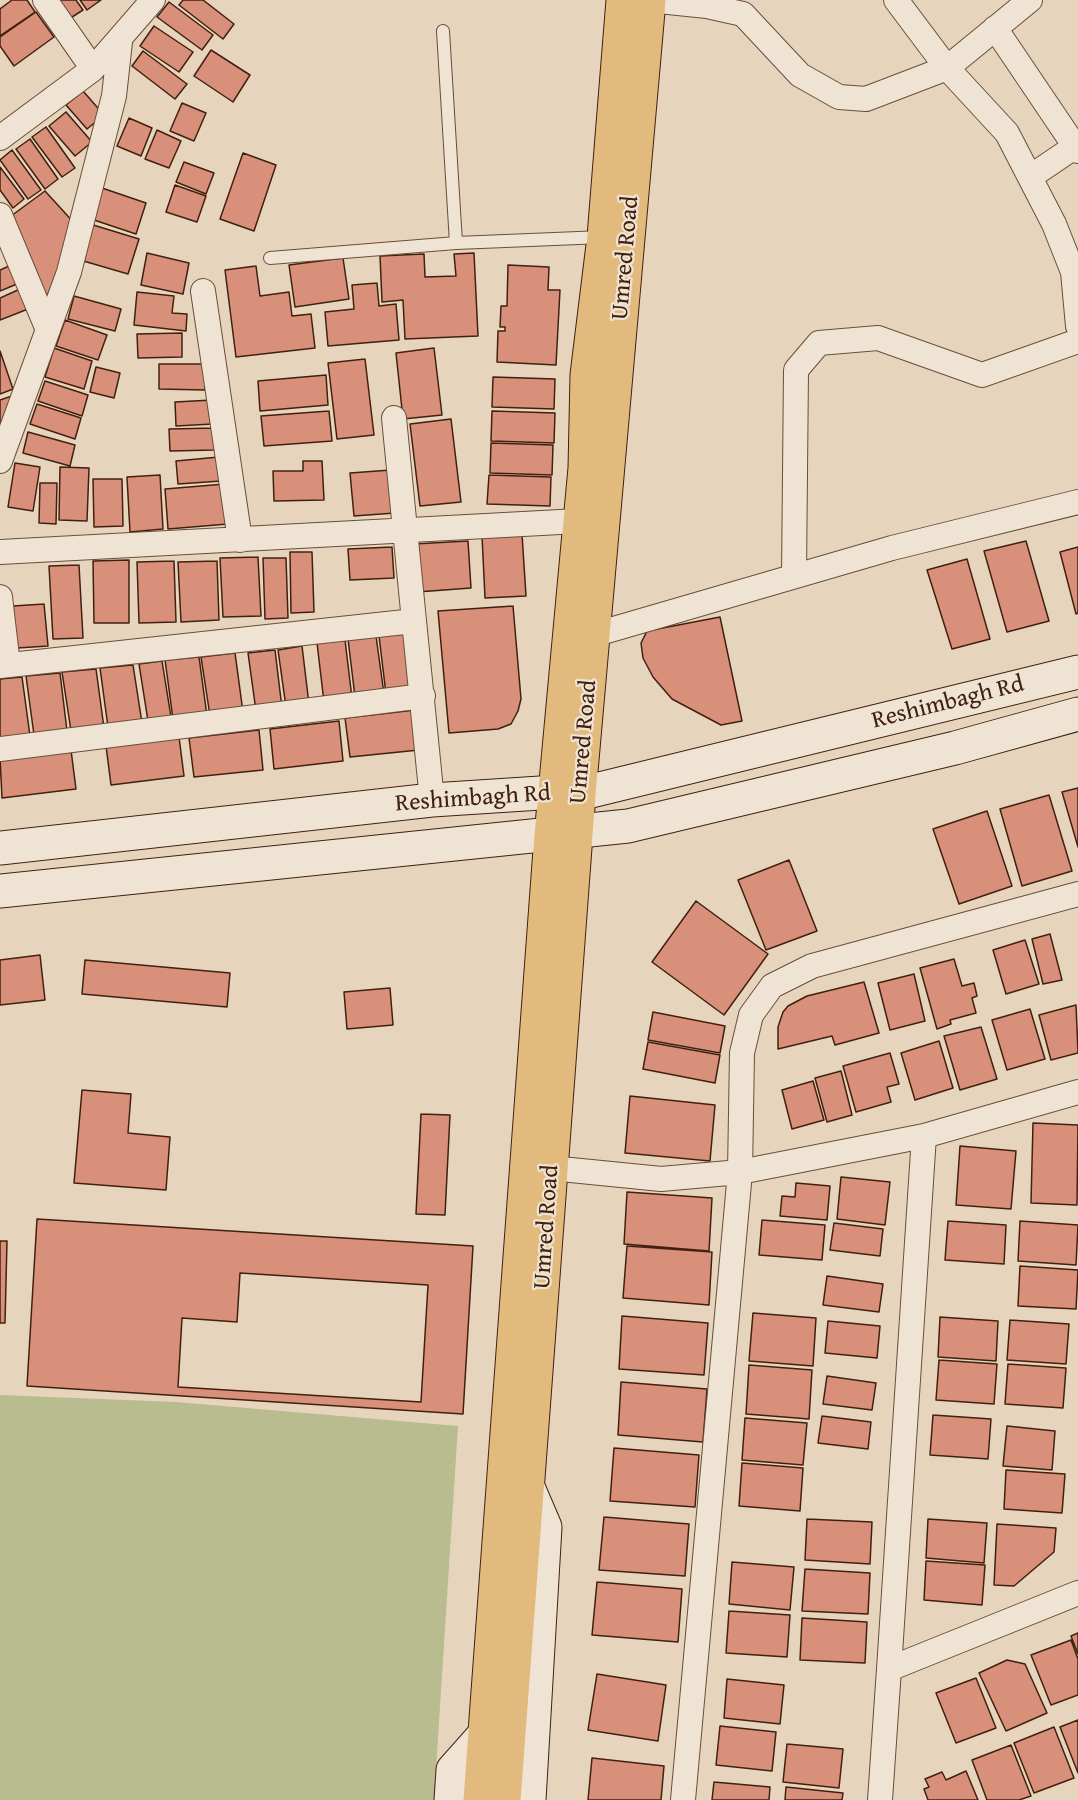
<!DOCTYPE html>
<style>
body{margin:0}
canvas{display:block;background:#e6d5bc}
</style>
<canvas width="1078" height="1800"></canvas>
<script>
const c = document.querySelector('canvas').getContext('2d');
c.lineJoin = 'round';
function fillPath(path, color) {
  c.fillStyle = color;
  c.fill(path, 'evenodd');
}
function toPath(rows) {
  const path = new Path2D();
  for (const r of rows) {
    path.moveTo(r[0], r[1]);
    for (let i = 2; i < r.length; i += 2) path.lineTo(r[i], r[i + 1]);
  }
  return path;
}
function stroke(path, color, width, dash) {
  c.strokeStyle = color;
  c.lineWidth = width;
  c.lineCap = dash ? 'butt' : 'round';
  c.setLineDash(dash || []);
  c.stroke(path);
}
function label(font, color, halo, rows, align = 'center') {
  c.font = font + ' "Gentium Book Plus",serif';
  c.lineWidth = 4.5;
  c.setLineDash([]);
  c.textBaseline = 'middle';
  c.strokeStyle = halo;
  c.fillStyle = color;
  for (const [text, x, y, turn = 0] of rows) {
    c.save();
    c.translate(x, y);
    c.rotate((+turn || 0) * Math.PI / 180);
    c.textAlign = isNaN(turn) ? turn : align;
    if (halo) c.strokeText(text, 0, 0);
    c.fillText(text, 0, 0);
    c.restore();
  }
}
fillPath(toPath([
 [0,1395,176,1402,458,1426,434,1800,0,1800]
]), '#b8bc8e');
const building = toPath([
 [12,0,27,0,35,12,0,36,0,9,12,0],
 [55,0,76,0,83,10,69,19,55,0],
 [80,0,101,0,87,10,80,0],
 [183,0,203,0,234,24,223,39,179,5,183,0],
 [169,2,213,35,202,50,157,17,169,2],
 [36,12,54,37,14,66,0,46,0,37,36,12],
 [154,26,193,52,179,72,140,46,154,26],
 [211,50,250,75,233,102,194,76,211,50],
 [143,51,187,84,175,99,132,66,143,51],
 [83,91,104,115,87,129,66,105,83,91],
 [182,103,206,113,194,141,170,131,182,103],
 [66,112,92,142,75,156,49,126,66,112],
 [129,118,152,128,141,156,117,146,129,118],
 [46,127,75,168,62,177,32,137,46,127],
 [157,130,181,141,169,168,145,159,157,130],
 [30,139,58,179,45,189,16,149,30,139],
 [12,150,41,190,28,199,0,160,12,150],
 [243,153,276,165,254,231,220,219,243,153],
 [184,162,214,173,206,194,176,182,184,162],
 [0,167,24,199,13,208,0,190,0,167],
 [175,185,206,196,197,222,166,212,175,185],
 [102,188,146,203,136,234,91,219,102,188],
 [45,191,76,225,52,292,43,297,7,219,45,191],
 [90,224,139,239,128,274,80,260,90,224],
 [147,253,189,263,183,294,141,285,147,253],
 [474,253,478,336,405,339,403,300,382,302,380,256,424,254,425,277,456,276,454,254,474,253],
 [343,258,349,299,295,307,289,265,343,258],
 [508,265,549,267,548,290,560,290,556,365,497,362,498,331,505,331,505,327,500,327,501,306,507,306,508,265],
 [9,266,17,284,0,291,0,270,9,266],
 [256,266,260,296,289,292,292,316,311,314,315,348,236,357,225,270,256,266],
 [377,283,379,306,396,304,399,340,328,346,325,312,354,309,352,285,377,283],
 [20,289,28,309,0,320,0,298,20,289],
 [137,292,174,296,172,313,187,314,186,331,134,325,137,292],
 [74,296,121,309,115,331,68,319,74,296],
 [65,320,107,335,98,360,56,346,65,320],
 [182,333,182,357,138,358,137,334,182,333],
 [54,348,92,361,84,389,45,377,54,348],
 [434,348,442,415,403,419,396,353,434,348],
 [0,351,13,389,0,394,0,351],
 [365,359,374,435,337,439,328,363,365,359],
 [159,364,205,364,205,390,159,389,159,364],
 [96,367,120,373,114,398,90,392,96,367],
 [326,375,328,405,260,411,258,381,326,375],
 [493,377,555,379,554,409,492,407,493,377],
 [45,381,88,395,82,416,38,401,45,381],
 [12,396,10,422,0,426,0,400,12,396],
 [212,400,213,424,176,426,175,402,212,400],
 [37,404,81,418,75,439,30,424,37,404],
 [329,411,332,441,264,446,261,416,329,411],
 [492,411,555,413,554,443,491,441,492,411],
 [451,419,461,502,420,506,410,424,451,419],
 [214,428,215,450,170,451,169,429,214,428],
 [28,432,75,445,70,466,23,453,28,432],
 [491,443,553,445,552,475,490,473,491,443],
 [219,457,221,481,178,484,176,461,219,457],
 [303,461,322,461,324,500,274,501,273,471,303,471,303,461],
 [15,463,40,467,33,511,8,507,15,463],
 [60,467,89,468,87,521,59,520,60,467],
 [391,470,395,513,354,516,350,473,391,470],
 [160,475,163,529,130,532,127,477,160,475],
 [489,475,551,477,550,506,487,504,489,475],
 [93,479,122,479,123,526,94,527,93,479],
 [40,483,57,483,56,524,39,523,40,483],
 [225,484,228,524,168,529,165,489,225,484],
 [522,534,526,596,485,598,482,536,522,534],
 [468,541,471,588,417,592,414,544,468,541],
 [1026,541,1049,621,1007,632,984,551,1026,541],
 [392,547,394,578,350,580,348,549,392,547],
 [1078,547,1078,613,1076,614,1060,552,1078,547],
 [290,552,312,552,314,612,291,613,290,552],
 [258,557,261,616,223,617,220,558,258,557],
 [263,558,286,558,288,618,265,619,263,558],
 [967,559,990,639,952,649,927,570,967,559],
 [129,560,129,623,94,623,93,561,129,560],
 [174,561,176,622,139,623,137,562,174,561],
 [217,561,219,620,181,622,178,562,217,561],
 [79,565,83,638,53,639,49,566,79,565],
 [44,604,48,646,17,648,13,606,44,604],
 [513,606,521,699,518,711,511,724,498,729,449,733,438,611,513,606],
 [720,617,742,721,721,725,672,699,653,677,643,658,641,643,647,631,720,617],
 [407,632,414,690,386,694,379,636,407,632],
 [376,636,384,694,355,697,348,639,376,636],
 [345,640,352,698,324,702,317,643,345,640],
 [302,646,309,704,286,707,278,650,302,646],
 [275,650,282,708,256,711,248,653,275,650],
 [235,653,243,712,210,716,201,657,235,653],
 [199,657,207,716,173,719,165,660,199,657],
 [162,661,171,717,148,721,139,664,162,661],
 [133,665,142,723,108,727,100,668,133,665],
 [96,669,104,728,71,731,62,672,96,669],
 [60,673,67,731,34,735,26,676,60,673],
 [22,677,30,736,0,739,0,679,22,677],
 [415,710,419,750,350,757,345,718,415,710],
 [339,721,343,761,274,769,270,729,339,721],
 [259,730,263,770,194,777,189,738,259,730],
 [179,737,184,776,111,785,106,746,179,737],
 [71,750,76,789,2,798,0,758,71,750],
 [1078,788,1078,847,1062,792,1078,788],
 [1049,795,1072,871,1022,886,1000,809,1049,795],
 [987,811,1012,886,959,904,933,829,987,811],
 [789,860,817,931,766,950,738,880,789,860],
 [696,901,768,954,724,1015,652,962,696,901],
 [1050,934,1062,980,1043,984,1032,939,1050,934],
 [1025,940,1039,984,1006,994,993,950,1025,940],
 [40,955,45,1000,0,1005,0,960,40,955],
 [954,959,962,986,974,983,977,996,972,998,976,1013,950,1020,951,1024,937,1029,920,968,954,959],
 [85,960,230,973,227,1007,82,994,85,960],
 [914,974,925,1021,890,1030,878,983,914,974],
 [864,982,879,1033,835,1045,832,1036,778,1049,778,1027,783,1012,788,1006,807,996,864,982],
 [390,988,393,1025,347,1029,344,992,390,988],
 [1076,1005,1078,1053,1051,1060,1039,1015,1076,1005],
 [1030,1009,1045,1059,1007,1070,992,1020,1030,1009],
 [653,1012,725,1026,720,1053,648,1040,653,1012],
 [981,1027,997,1079,960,1090,944,1036,981,1027],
 [939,1041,953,1088,915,1100,901,1053,939,1041],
 [648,1042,720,1055,715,1083,643,1069,648,1042],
 [890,1053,899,1084,887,1087,891,1102,856,1112,843,1066,890,1053],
 [841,1071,852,1115,827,1122,815,1078,841,1071],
 [813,1081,824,1120,792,1129,782,1090,813,1081],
 [82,1090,131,1094,128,1133,170,1137,166,1190,74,1183,82,1090],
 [630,1096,715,1105,710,1161,625,1153,630,1096],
 [421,1114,450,1115,445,1215,416,1214,421,1114],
 [1033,1123,1078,1125,1077,1205,1031,1203,1033,1123],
 [960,1146,1016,1151,1011,1209,956,1205,960,1146],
 [841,1177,890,1182,885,1225,837,1219,841,1177],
 [796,1183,830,1186,827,1220,780,1216,782,1196,795,1197,796,1183],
 [627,1192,712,1198,709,1251,624,1244,627,1192],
 [37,1219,473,1246,463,1414,27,1386,37,1219],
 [762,1220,825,1225,822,1260,759,1255,762,1220],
 [948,1221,1006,1225,1004,1264,945,1260,948,1221],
 [1020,1221,1078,1225,1076,1265,1018,1261,1020,1221],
 [834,1223,883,1229,880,1256,830,1250,834,1223],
 [0,1241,7,1241,5,1323,0,1323,0,1241],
 [627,1246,712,1252,709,1305,623,1298,627,1246],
 [1020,1266,1078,1270,1076,1309,1018,1306,1020,1266],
 [240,1273,428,1285,421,1402,178,1387,182,1318,237,1322,240,1273],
 [827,1276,883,1284,879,1312,823,1305,827,1276],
 [753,1313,816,1318,813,1366,749,1361,753,1313],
 [622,1316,708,1323,704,1375,619,1369,622,1316],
 [940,1317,998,1321,996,1361,938,1357,940,1317],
 [1010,1320,1069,1324,1066,1364,1007,1360,1010,1320],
 [828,1321,880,1326,877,1358,825,1353,828,1321],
 [939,1360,997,1364,994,1404,936,1400,939,1360],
 [1008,1364,1066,1368,1063,1408,1005,1404,1008,1364],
 [749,1365,812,1370,809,1419,746,1414,749,1365],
 [827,1376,876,1383,872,1410,823,1404,827,1376],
 [621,1382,707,1389,703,1442,618,1435,621,1382],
 [933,1415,991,1419,988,1459,930,1455,933,1415],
 [822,1416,871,1422,868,1449,818,1443,822,1416],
 [745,1418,807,1423,803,1465,742,1460,745,1418],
 [1007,1426,1055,1431,1052,1470,1003,1466,1007,1426],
 [614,1448,699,1455,695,1507,610,1501,614,1448],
 [742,1463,803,1468,800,1511,739,1506,742,1463],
 [1006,1470,1065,1474,1062,1513,1004,1509,1006,1470],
 [604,1517,689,1524,685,1576,599,1570,604,1517],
 [807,1519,872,1522,870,1564,805,1560,807,1519],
 [928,1519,987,1523,984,1563,926,1558,928,1519],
 [997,1524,1056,1528,1054,1552,1014,1586,994,1585,997,1524],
 [926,1561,985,1565,982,1605,924,1600,926,1561],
 [732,1562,794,1567,790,1610,729,1604,732,1562],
 [805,1569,870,1573,868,1614,802,1611,805,1569],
 [597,1582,682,1589,678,1642,592,1635,597,1582],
 [729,1611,790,1615,787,1657,726,1653,729,1611],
 [802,1618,867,1622,865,1663,800,1660,802,1618],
 [1078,1633,1078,1654,1071,1636,1078,1633],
 [1071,1640,1078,1659,1078,1695,1051,1705,1031,1655,1071,1640],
 [1007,1660,1025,1664,1047,1713,1006,1731,979,1673,1007,1660],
 [597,1674,666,1685,658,1741,588,1730,597,1674],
 [976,1678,996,1728,956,1743,936,1693,976,1678],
 [727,1679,784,1685,780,1724,724,1718,727,1679],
 [1078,1720,1078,1773,1060,1727,1078,1720],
 [720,1726,776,1732,772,1771,716,1765,720,1726],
 [1054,1727,1074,1778,1034,1793,1014,1743,1054,1727],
 [787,1744,843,1749,839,1788,783,1782,787,1744],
 [1011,1745,1031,1796,1019,1800,987,1800,972,1760,1011,1745],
 [592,1758,664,1766,661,1800,588,1800,592,1758],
 [966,1771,978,1800,928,1800,924,1789,929,1787,925,1779,942,1772,946,1780,966,1771],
 [714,1782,770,1787,769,1800,712,1800,714,1782],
 [786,1787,843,1793,842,1800,785,1800,786,1787]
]);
fillPath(building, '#d9907a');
stroke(building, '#412010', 1.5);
const lane = toPath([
 [443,31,456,243],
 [270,258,456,243,603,237]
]);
const street = toPath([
 [45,0,93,69],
 [649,0,707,6,743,14,800,75,839,97,866,99,947,68,1030,0],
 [896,0,947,68,1007,133,1054,224,1073,272,1078,326],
 [995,28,1078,151],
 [0,138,93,69,153,0],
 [1030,177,1076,146],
 [0,215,48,330],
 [203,291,240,540],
 [394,418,414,621],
 [0,461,69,272,114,96,120,42],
 [0,552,579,521],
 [794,576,796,370,819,343,878,338,982,375,1078,341],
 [0,597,8,665],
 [593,635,892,548,1078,502],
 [0,666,414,621,432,800],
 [0,749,423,696],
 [551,1168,661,1179,740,1172,924,1136],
 [889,1669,924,1136,1078,1092],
 [683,1800,740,1172,742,1053,751,1015,772,986,812,966,1078,894],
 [880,1800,889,1669,1078,1593]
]);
const secondary = toPath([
 [0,848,432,800,556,792,579,794,1078,672],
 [0,891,628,826,955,748,1078,714],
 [527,1485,545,1527,529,1800],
 [451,1800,453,1770,485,1734]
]);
const primary = toPath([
 [480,1800,551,836,585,468,587,375,604,237,623,0],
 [504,1800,579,794,649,0]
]);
stroke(lane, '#6a4d3b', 14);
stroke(street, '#6a4d3b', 26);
stroke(secondary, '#412010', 35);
stroke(primary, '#412010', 35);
stroke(lane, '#efe4d3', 12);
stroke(street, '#efe4d3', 24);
stroke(secondary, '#efe4d3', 33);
stroke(primary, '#e3ba7e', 33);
label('24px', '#412010', '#efe4d3', [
 ["Umred Road",626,258,-85],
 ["Reshimbagh Rd",948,703,-14],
 ["Umred Road",584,742,-85],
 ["Reshimbagh Rd",473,799,-4],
 ["Umred Road",547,1227,-86]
]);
</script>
